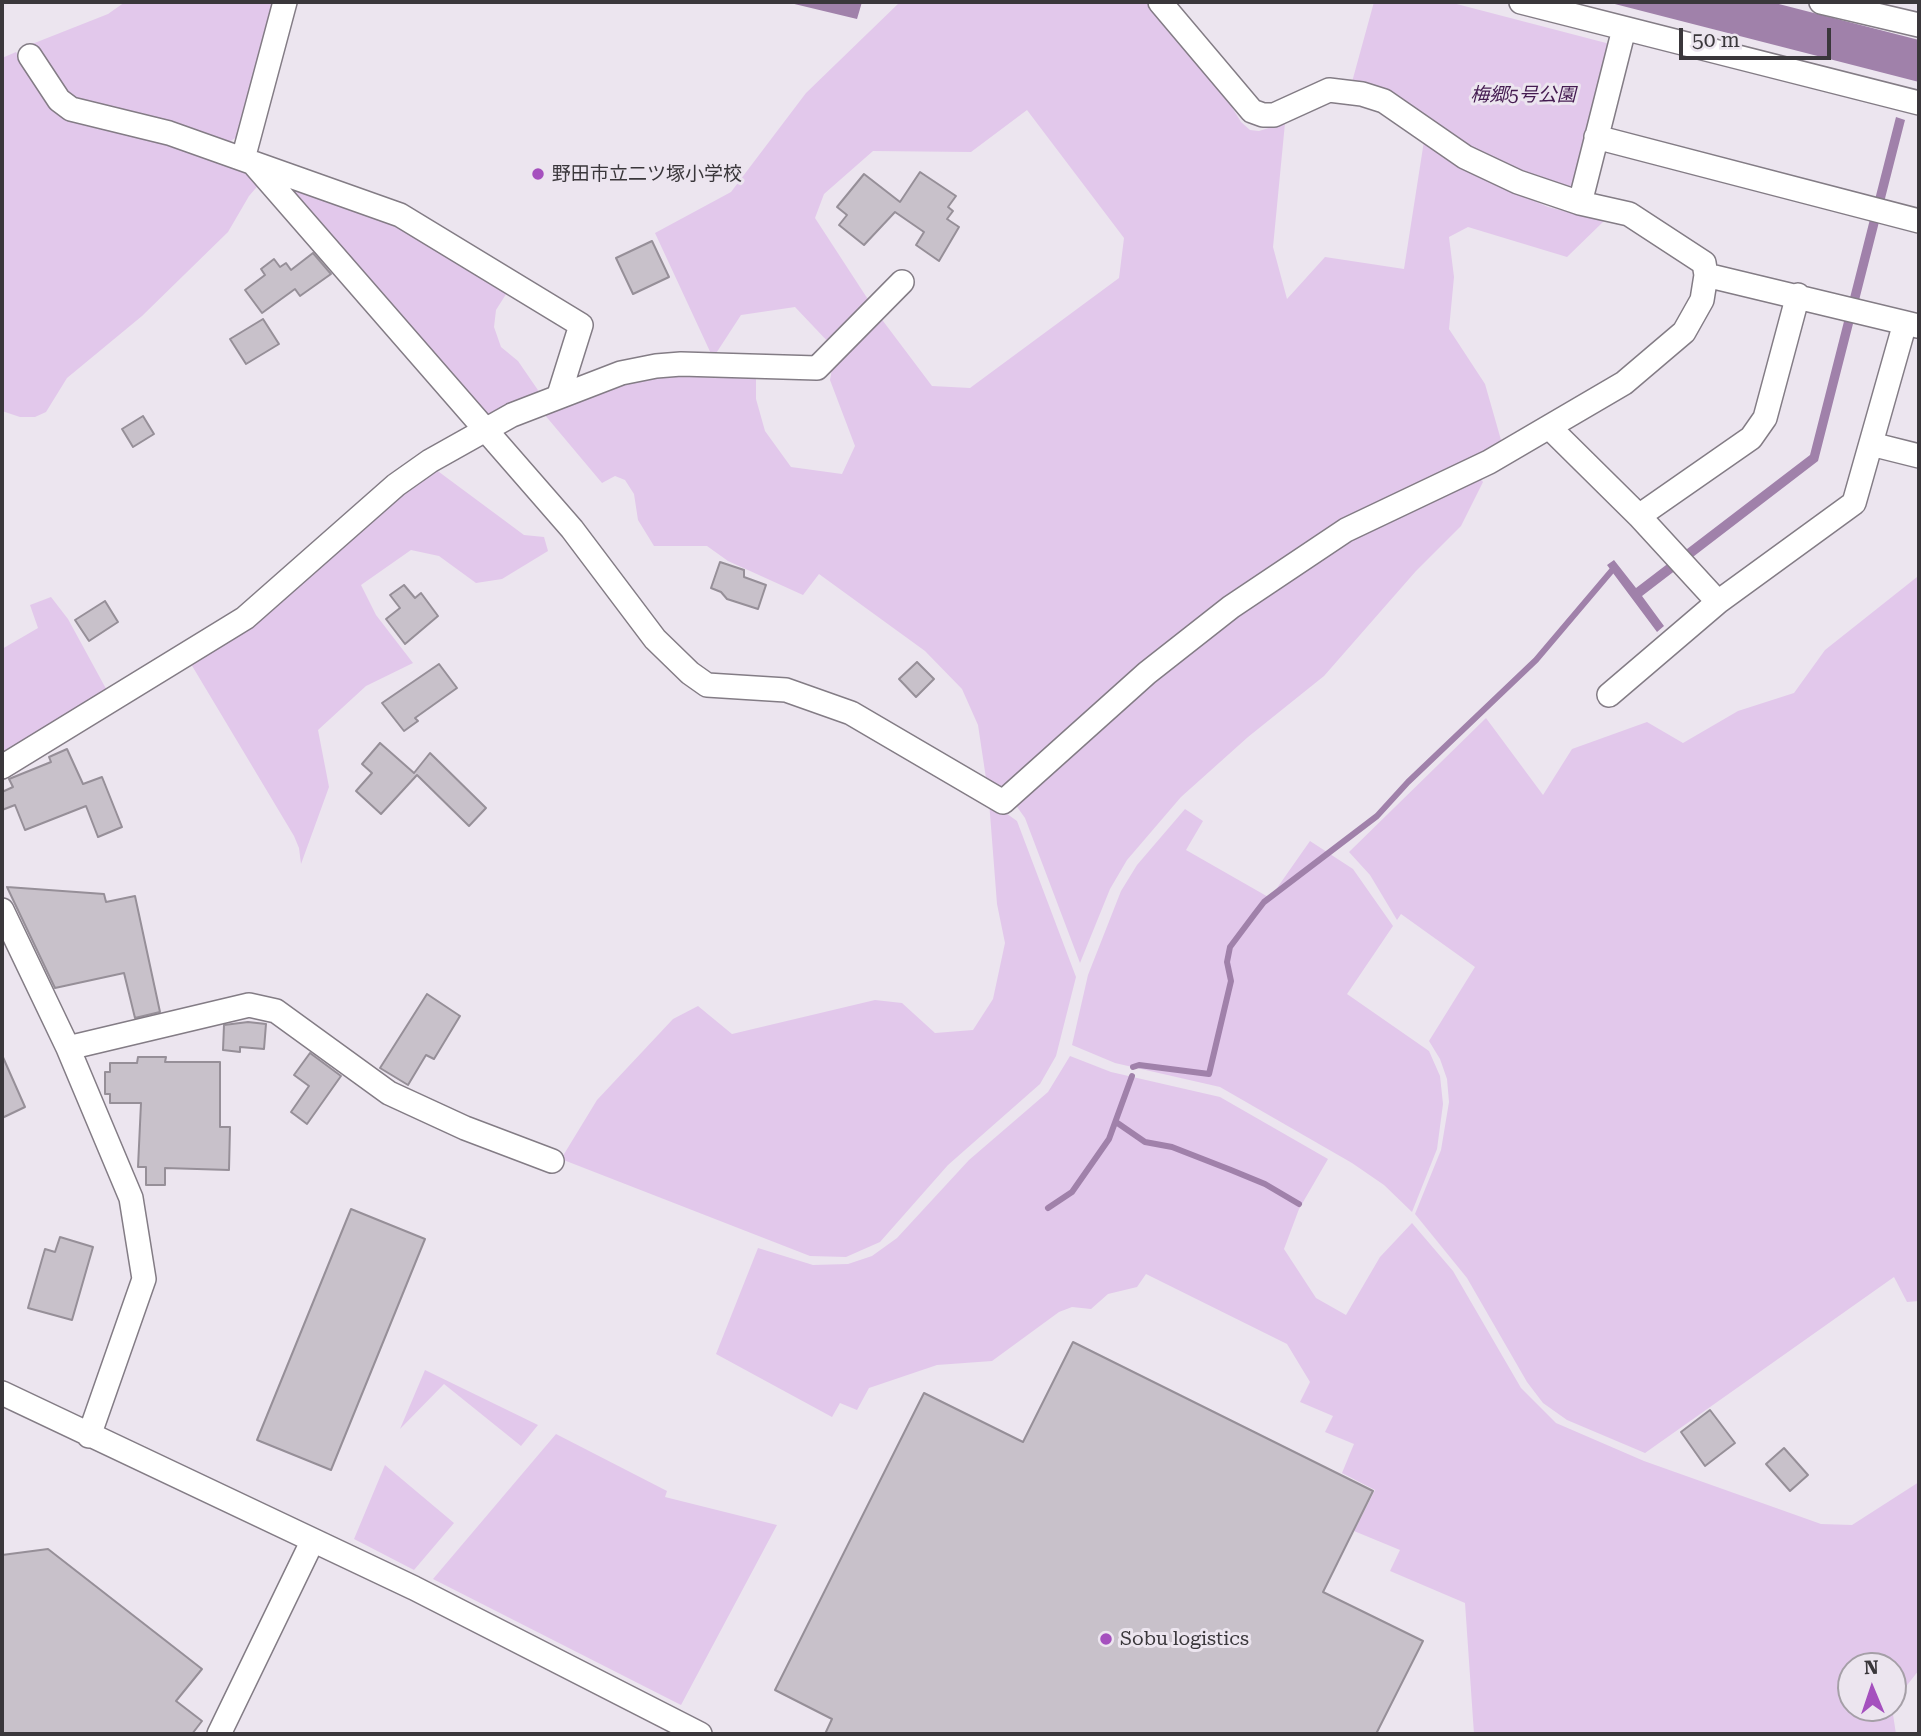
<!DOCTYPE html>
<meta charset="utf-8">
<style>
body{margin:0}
#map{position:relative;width:1921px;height:1736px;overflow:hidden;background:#ece5ef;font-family:"Roboto Serif",serif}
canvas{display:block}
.frame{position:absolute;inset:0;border:4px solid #3a373b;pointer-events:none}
.north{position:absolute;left:1837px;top:1652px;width:70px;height:70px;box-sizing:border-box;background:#ece5ef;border:2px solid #a59fa7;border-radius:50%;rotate:358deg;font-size:19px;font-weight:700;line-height:28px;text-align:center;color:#3a373b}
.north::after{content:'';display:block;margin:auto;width:24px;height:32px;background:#a550be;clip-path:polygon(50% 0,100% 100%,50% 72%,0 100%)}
.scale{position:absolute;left:1679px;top:28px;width:152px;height:32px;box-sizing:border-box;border:4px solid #3a373b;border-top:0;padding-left:9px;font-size:21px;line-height:24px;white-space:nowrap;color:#3a373b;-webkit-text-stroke:5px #ece5ef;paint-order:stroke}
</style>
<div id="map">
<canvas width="1921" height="1736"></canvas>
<div class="frame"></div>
<div class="north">N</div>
<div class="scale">50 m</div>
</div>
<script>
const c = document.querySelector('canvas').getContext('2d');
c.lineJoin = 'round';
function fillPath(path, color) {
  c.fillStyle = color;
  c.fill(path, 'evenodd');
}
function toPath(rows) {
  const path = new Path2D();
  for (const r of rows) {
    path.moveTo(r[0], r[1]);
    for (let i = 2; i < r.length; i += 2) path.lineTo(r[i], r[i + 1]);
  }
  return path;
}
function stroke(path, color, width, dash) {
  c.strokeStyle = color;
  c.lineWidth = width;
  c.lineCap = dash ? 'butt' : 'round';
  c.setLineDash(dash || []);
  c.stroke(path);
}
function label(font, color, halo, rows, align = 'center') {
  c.font = font + ' "Roboto Serif","Noto Sans JP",serif';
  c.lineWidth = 6;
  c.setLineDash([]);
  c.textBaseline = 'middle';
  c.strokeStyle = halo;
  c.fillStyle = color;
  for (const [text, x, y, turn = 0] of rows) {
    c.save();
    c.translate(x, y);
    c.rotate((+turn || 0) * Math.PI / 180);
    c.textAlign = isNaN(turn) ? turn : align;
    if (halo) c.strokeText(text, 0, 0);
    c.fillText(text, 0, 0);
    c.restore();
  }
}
fillPath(toPath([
 [125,2,275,2,241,135,225,144,66,97,32,44,108,14],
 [900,2,1149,2,1215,79,1241,122,1250,130,1259,131,1285,123,1273,247,1287,299,1325,257,1404,269,1424,141,1490,181,1548,207,1604,221,1567,257,1468,227,1449,237,1454,277,1449,329,1485,384,1503,447,1361,518,1003,791,987,785,978,725,962,689,925,651,819,574,803,595,728,561,707,546,654,546,638,520,634,494,625,480,615,476,602,483,539,408,621,378,756,372,756,399,765,431,791,467,842,474,855,446,830,380,833,363,877,313,932,386,970,388,1119,278,1124,238,1027,110,971,152,873,151,824,194,815,218,871,304,832,346,795,307,741,315,713,358,655,233,731,192,806,93],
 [1374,2,1449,2,1610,44,1573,191,1512,171,1454,138,1389,93,1352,82],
 [16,52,50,108,70,121,158,140,241,168,262,181,249,196,228,232,142,316,67,378,46,412,35,417,20,417,2,411,2,58],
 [275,182,395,225,508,291,496,310,494,327,501,347,518,361,542,396,486,424],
 [431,466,524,535,544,537,548,551,502,579,476,583,439,556,411,550,361,585,376,615,413,663,366,686,318,730,329,787,301,864,299,848,294,836,188,659],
 [1480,478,1483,482,1461,526,1416,571,1324,676,1248,737,1181,797,1127,860,1110,889,1080,963,1025,818,1015,804,1123,699,1347,534],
 [1917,577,1919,1301,1907,1302,1894,1277,1645,1453,1567,1420,1543,1403,1527,1382,1467,1278,1415,1214,1441,1150,1449,1102,1447,1079,1440,1059,1429,1041,1475,967,1401,914,1397,920,1370,875,1349,852,1486,718,1543,795,1572,749,1647,722,1683,743,1738,711,1794,693,1825,650],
 [51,597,68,619,110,696,2,761,2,649,38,628,30,605],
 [989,801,1017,821,1076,977,1056,1056,1040,1084,948,1165,880,1242,846,1257,810,1256,561,1159,597,1100,673,1019,698,1006,732,1034,875,1000,902,1003,935,1033,973,1030,993,999,1005,943,997,904],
 [1185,809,1203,821,1186,850,1270,898,1310,841,1353,869,1393,926,1347,994,1429,1051,1440,1076,1443,1104,1437,1149,1412,1212,1384,1185,1352,1163,1220,1087,1115,1063,1072,1045,1088,975,1121,891,1137,865],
 [1070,1056,1111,1072,1220,1097,1328,1159,1299,1209,1284,1249,1316,1298,1346,1315,1380,1257,1412,1223,1453,1271,1521,1388,1556,1423,1644,1461,1821,1524,1852,1525,1919,1482,1919,1670,1893,1703,1893,1666,1851,1666,1851,1708,1892,1708,1896,1734,1474,1734,1465,1603,1390,1571,1400,1550,1354,1531,1375,1490,1342,1473,1354,1444,1325,1432,1333,1416,1300,1402,1310,1382,1287,1344,1146,1274,1137,1287,1108,1294,1091,1309,1072,1307,1059,1312,992,1361,937,1365,869,1388,857,1410,840,1403,832,1417,716,1354,758,1248,813,1265,848,1264,872,1256,897,1238,969,1160,1048,1092],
 [425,1370,538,1425,521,1446,444,1384,400,1429],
 [556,1434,667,1491,665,1497,777,1525,681,1705,433,1579],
 [385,1465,454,1523,414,1570,354,1539]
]), '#e2c8eb');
fillPath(toPath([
 [786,2,862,2,857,19],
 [1607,2,1771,2,1919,40,1919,82],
 [1896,117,1905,120,1818,461,1642,596,1664,626,1657,632,1607,565,1614,560,1636,588,1810,455]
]), '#a081aa');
stroke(toPath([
 [1133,1067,1139,1065,1209,1074,1231,981,1227,962,1230,947,1254,915,1264,902,1377,816,1408,782,1536,660,1614,568],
 [1116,1122,1145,1142,1172,1147,1231,1170,1265,1184,1299,1204],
 [1048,1208,1072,1192,1109,1139,1132,1076]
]), '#a081aa', 6);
const building = toPath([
 [920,172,956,196,948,207,953,211,947,219,959,227,939,261,916,245,924,232,895,212,864,245,839,225,847,215,837,207,864,174,900,202,920,172],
 [652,241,669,277,633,294,616,258,652,241],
 [313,253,331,274,300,296,295,289,262,313,245,290,265,275,261,269,274,259,280,267,286,263,291,270,313,253],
 [263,319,279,344,246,364,230,339,263,319],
 [143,416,154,434,133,447,122,429,143,416],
 [720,562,744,570,744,577,766,585,758,609,727,599,721,592,711,588,720,562],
 [404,585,415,598,421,593,438,616,405,644,386,619,400,608,390,595,404,585],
 [105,601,118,622,89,641,75,620,105,601],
 [917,662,934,679,916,697,899,679,917,662],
 [439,664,457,688,415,718,418,721,404,731,382,703,439,664],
 [380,743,414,773,430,753,486,808,469,826,417,775,381,814,356,791,372,773,362,764,380,743],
 [67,749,83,784,102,777,122,827,98,837,86,806,25,830,15,805,2,810,2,792,13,787,9,779,51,762,49,757,67,749],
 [7,887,104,894,106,902,135,896,160,1012,135,1018,124,973,55,988,7,887],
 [427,994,460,1016,434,1059,426,1055,408,1085,380,1068,427,994],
 [248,1022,266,1024,264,1049,240,1047,240,1052,223,1050,224,1025,248,1022],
 [310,1053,341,1076,307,1124,291,1112,309,1086,294,1075,310,1053],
 [2,1055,25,1107,2,1118,2,1055],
 [138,1057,166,1057,165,1062,220,1062,220,1127,230,1127,229,1170,165,1168,165,1185,146,1185,146,1167,138,1167,141,1103,110,1103,110,1094,105,1094,105,1072,110,1072,110,1063,137,1063,138,1057],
 [351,1209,425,1239,331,1470,257,1440,351,1209],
 [60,1237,93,1247,72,1320,28,1308,45,1249,55,1252,60,1237],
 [1073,1342,1373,1491,1323,1592,1423,1641,1376,1734,825,1734,832,1719,775,1690,924,1393,1023,1442,1073,1342],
 [1710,1410,1735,1443,1705,1466,1681,1432,1710,1410],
 [1784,1448,1808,1475,1790,1491,1766,1464,1784,1448],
 [48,1549,202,1669,176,1701,202,1721,192,1734,2,1734,2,1555,48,1549]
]);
fillPath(building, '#c8c1ca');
stroke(building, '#968f98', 2);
const minor = toPath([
 [1160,2,1252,111,1263,115,1274,115,1329,90,1362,94,1384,101,1465,157,1518,182,1580,203],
 [1521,2,1919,103],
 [1821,2,1919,25],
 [30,56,59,100,71,109,169,133,400,215,581,325,559,395],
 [1596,137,1919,221],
 [243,159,285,2],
 [253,163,572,529,655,639,690,673,707,685,786,690,851,713,1003,802,1147,673,1231,607,1346,530,1489,462,1624,383,1684,332,1702,300,1706,275,1704,263,1629,214,1580,203,1624,29],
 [1706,275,1918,326],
 [1550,428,1639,516,1718,602,1854,503,1905,323],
 [1871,444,1919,456],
 [1639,516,1751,438,1765,418,1798,295],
 [1609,695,1718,602],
 [2,767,245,618,396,485,430,461,512,415,621,373,656,366,681,364,817,368,902,282],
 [2,910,68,1048,131,1198,144,1279,89,1436],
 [68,1048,249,1005,276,1011,389,1093,465,1128,552,1161],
 [2,1393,414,1588,700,1734],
 [219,1734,312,1542]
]);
stroke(minor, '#837c85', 26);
stroke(minor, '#fff', 23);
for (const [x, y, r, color] of [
 [538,174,7,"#a550be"],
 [1106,1639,7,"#a550be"]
]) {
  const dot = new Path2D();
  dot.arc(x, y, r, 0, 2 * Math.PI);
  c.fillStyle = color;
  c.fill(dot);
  stroke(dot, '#ece5ef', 2.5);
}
label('italic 19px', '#441b50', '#ece5ef', [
 ["梅郷5号公園",1523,95]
]);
label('19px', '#3a373b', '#ece5ef', [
 ["野田市立二ツ塚小学校",552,174],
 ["Sobu logistics",1120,1639]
], 'left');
</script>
